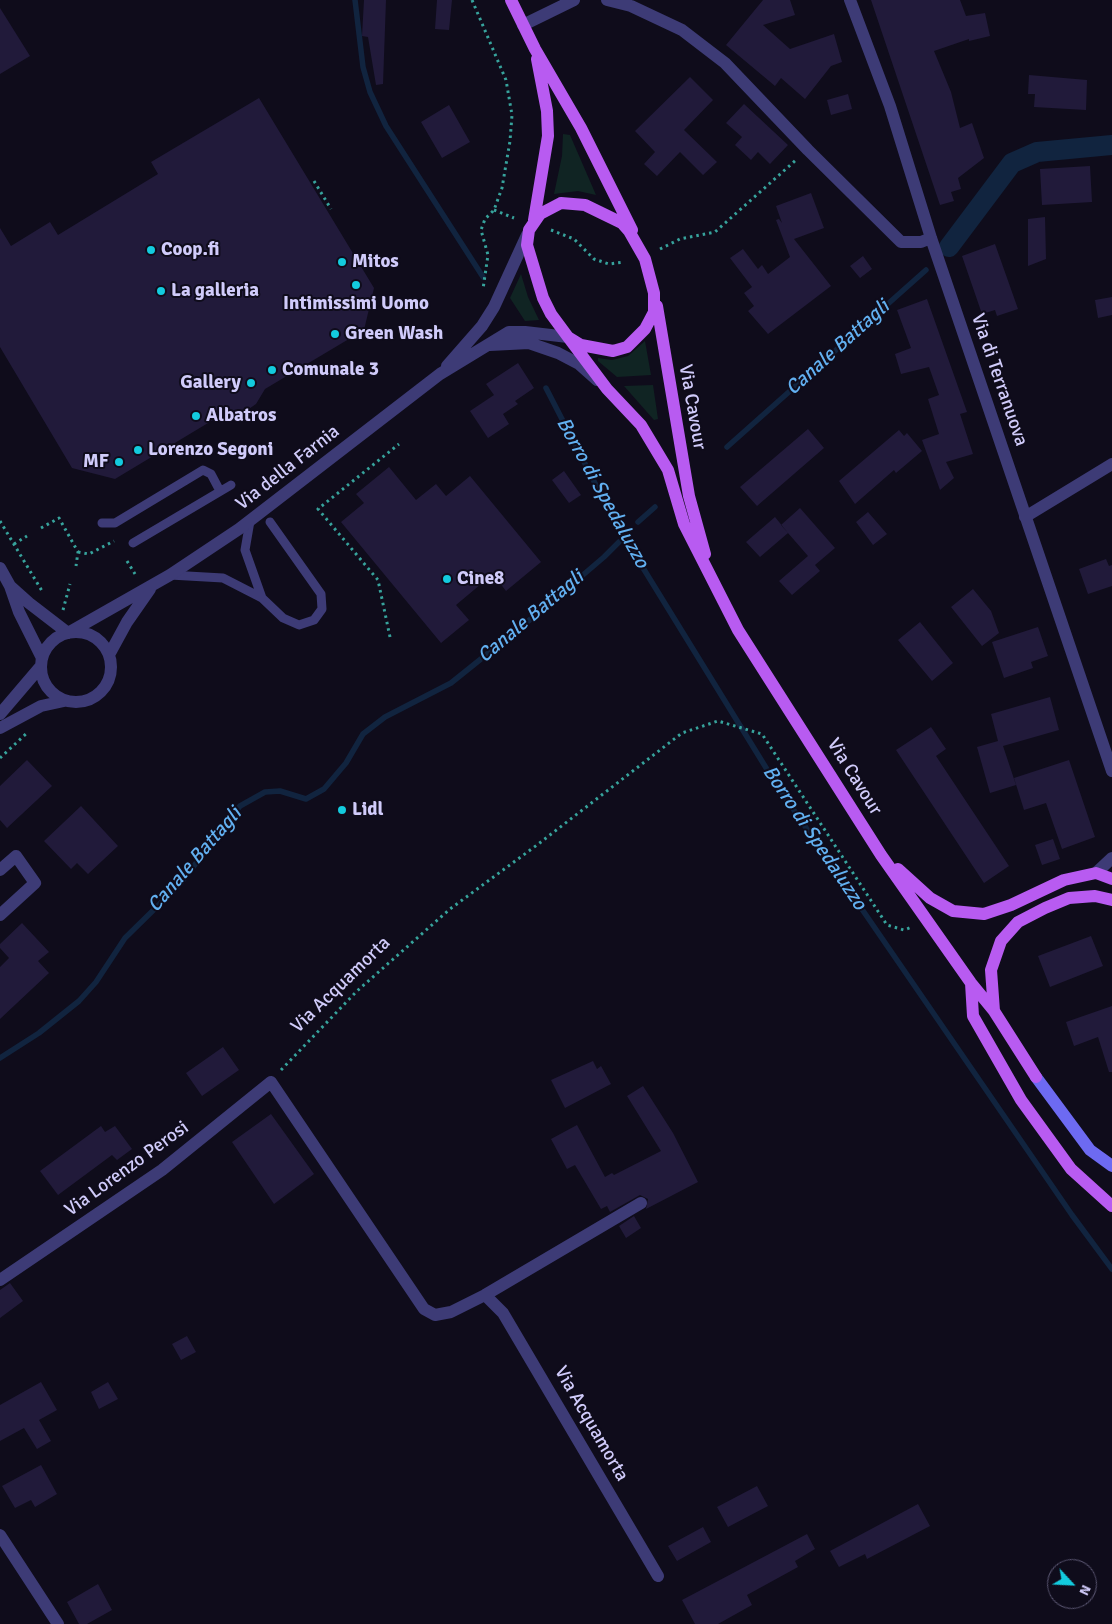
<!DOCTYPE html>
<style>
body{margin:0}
#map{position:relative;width:1112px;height:1624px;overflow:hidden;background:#0f0c1b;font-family:Signika,sans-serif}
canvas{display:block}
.north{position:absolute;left:1047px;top:1559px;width:50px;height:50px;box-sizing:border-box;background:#0f0c1b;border:1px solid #5c5874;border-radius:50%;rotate:115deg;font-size:14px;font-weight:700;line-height:20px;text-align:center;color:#d0cbfa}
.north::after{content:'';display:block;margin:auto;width:18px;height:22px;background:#13cbde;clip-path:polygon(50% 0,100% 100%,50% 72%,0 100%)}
</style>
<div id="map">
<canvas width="1112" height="1624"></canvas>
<div class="north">N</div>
</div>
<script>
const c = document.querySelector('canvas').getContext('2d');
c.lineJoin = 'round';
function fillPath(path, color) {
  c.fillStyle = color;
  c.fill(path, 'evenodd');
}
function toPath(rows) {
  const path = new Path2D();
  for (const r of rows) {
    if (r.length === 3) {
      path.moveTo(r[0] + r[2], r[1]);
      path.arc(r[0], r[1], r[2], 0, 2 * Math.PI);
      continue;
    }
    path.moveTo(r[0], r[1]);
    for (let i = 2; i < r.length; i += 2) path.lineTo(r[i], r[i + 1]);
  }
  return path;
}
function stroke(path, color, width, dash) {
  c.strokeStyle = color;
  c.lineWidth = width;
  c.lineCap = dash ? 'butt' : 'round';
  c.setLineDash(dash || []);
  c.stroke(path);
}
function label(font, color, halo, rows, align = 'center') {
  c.font = font + ' Signika,sans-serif';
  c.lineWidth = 4;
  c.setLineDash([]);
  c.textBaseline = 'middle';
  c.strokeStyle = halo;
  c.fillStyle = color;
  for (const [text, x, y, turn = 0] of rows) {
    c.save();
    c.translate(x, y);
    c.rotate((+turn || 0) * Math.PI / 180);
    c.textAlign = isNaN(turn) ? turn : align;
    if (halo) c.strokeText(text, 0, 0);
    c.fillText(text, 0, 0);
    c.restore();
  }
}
fillPath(toPath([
 [563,134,570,135,596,195,578,191,554,194,562,156],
 [521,274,528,297,539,320,525,321,510,298],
 [645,341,651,375,617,377,598,361,598,358,612,360,628,356],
 [653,385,658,419,654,420,624,386]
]), '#102423');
stroke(toPath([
 [355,0,363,67,370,92,386,126,483,277],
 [546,388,616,524,776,784,1072,1215,1112,1269],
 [727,447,926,270],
 [638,522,655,507],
 [0,1058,39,1033,79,1001,96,982,125,938,180,884,240,806,265,792,280,791,306,799,324,789,346,763,363,734,385,717,451,683,542,610,604,557,619,542]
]), '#11243f', 5.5);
stroke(toPath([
 [949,247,1012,163,1037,152,1112,145]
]), '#11243f', 20);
fillPath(toPath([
 [364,0,386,0,383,84,376,85,368,37,362,36],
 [437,0,452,0,449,30,435,29],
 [763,0,790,0,795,15,763,25,790,49,834,34,842,62,831,66,805,99,781,78,775,86,726,45],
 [871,0,960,0,966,16,985,13,990,36,969,41,969,39,934,51,951,92,960,128,972,123,984,158,958,178,961,189,951,192,954,201,940,205],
 [0,8,30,56,0,74],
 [1029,75,1087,80,1086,110,1034,107,1035,94,1028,94],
 [690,77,713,100,684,130,717,162,703,175,680,152,657,176,644,164,655,152,635,131],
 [848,94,852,109,831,115,827,100],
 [259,98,374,288,364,330,265,389,256,404,243,413,230,420,213,420,115,479,72,468,0,347,0,228,11,246,50,222,58,235,158,174,151,162],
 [744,104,788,145,770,164,758,152,751,160,735,145,742,137,726,123],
 [449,105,470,142,442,158,421,122],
 [1090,166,1092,202,1042,205,1040,169],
 [811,193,824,228,794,239,831,286,768,334,748,311,754,306,744,293,752,287,730,258,743,249,758,269,762,265,768,274,790,257,776,220,779,219,782,223,776,206],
 [1045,217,1046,259,1028,266,1028,219],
 [995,244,1018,309,997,316,995,310,982,314,962,256],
 [863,256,872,269,860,278,850,266],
 [1112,297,1112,315,1098,318,1095,300],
 [927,299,967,412,960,414,973,454,946,462,954,478,940,490,922,440,939,434,928,399,939,395,929,367,901,374,895,354,911,348,897,310],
 [518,363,534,388,515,401,518,404,503,414,509,424,488,438,470,411,494,395,486,384],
 [808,429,824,448,757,506,740,487],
 [899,430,904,436,907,433,922,451,896,473,894,470,855,504,839,481],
 [389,467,416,500,436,484,446,496,470,476,541,562,506,591,493,574,456,605,469,620,441,643,341,522,364,503,356,494],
 [564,471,581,495,569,503,552,480],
 [800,508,835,548,815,565,820,571,792,595,779,581,808,556,781,525],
 [868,512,887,534,873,545,856,522],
 [775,517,788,533,760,557,746,542],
 [1106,559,1109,566,1112,565,1112,586,1088,594,1079,569],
 [973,589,991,611,999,633,982,646,951,607],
 [920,622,953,663,932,681,898,640],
 [1038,627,1048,656,1031,662,1033,668,1004,678,992,642],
 [1050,697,1059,730,1003,746,1016,785,990,793,977,747,998,741,991,714],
 [931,727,946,749,936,756,1009,866,984,883,896,750],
 [27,760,52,786,7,828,0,820,0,786],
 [1069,760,1095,837,1062,849,1046,803,1024,810,1014,778],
 [81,806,118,846,88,874,77,863,71,869,44,841],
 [1053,839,1060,859,1042,865,1035,845],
 [22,923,49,952,38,961,49,973,0,1019,0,967,9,958,0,948,0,944],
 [1091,936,1103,966,1050,987,1038,956],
 [1112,1006,1112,1072,1109,1072,1098,1037,1074,1046,1066,1022],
 [223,1047,239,1070,202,1096,186,1073],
 [593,1061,597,1069,601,1066,611,1084,565,1108,551,1080],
 [643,1086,673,1133,698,1182,646,1209,648,1199,640,1195,610,1212,607,1206,601,1209,575,1165,567,1169,551,1139,577,1125,605,1177,612,1173,614,1175,661,1151,627,1096],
 [271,1114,314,1174,274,1204,232,1142],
 [101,1126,105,1132,115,1126,132,1149,117,1160,112,1155,58,1195,40,1171],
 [634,1216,641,1228,626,1238,619,1226],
 [10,1283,23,1301,0,1318,0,1290],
 [187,1336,196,1352,181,1360,172,1344],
 [41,1382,57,1410,39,1420,51,1441,37,1449,24,1428,0,1441,0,1405],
 [108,1382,118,1399,99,1409,91,1392],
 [41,1465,57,1494,35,1507,31,1500,15,1508,2,1486],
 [757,1486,768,1506,728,1527,717,1507],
 [918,1504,930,1526,867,1559,865,1554,839,1567,830,1551],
 [703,1527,711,1542,677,1561,668,1546],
 [807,1534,815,1549,795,1561,798,1567,747,1595,752,1605,718,1624,695,1624,682,1600],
 [98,1584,112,1610,87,1624,79,1624,67,1602]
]), '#211a3a');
stroke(toPath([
 [472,0,506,80,512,115,510,141,502,188,494,210,485,219,481,230,488,255,483,289],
 [314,181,331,209],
 [494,210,514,218],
 [551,230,574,239,594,259,609,264,624,262],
 [660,249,680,239,715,232,796,160],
 [0,521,42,591],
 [41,528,59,518,78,552,76,566],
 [14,544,27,536],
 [78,552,89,554,114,541],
 [127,561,135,574],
 [63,610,70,584],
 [390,637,378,580,318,509,399,444],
 [0,758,27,733],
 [281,1070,357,991,450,909,537,845,682,733,718,721,762,734,887,925,904,930,912,927]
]), '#37a39c', 3, [2.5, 4]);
stroke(toPath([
 [250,521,245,550,262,598],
 [102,523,115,523,203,470,211,474,220,491],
 [133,543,231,485],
 [170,575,223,578,262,598,283,618,299,625,314,620,322,609,321,594,270,522]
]), '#3d3b76', 9);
stroke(toPath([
 [607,0,631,6,682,30,725,63,808,150,901,242,921,242,931,238],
 [850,0,890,106,931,238,1112,771],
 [523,25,574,0],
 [490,345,529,343,558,353,579,364,597,380],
 [447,366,482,326,494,307,527,235],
 [1025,517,1112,464],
 [0,568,10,586,19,612,42,658],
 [10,586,29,603,68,633,170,575,239,529,440,374,509,332,525,332,568,337],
 [76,667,35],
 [109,655,127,622,150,589],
 [0,714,41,666],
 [0,728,41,706,64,701],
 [0,870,16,856,35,883,0,915],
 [1096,873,1112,858],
 [0,1280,162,1170,271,1082,424,1309,435,1315,451,1312,485,1295,641,1203],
 [485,1295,503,1313,658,1576],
 [0,1535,58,1624]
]), '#3d3b76', 12);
stroke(toPath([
 [1036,1077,1090,1150,1112,1166]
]), '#6d6af2', 12);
stroke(toPath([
 [511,0,535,49,581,128,632,230],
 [561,203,585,205,622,223,629,231,645,259,654,293,654,312,645,329,627,347,613,351,581,345,568,337,551,314,543,298,527,245,529,230,540,214,561,203],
 [534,220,548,136,547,111,537,59],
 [657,306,689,496,705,554],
 [568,337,607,389,641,425,668,470,684,524,738,630,881,855,971,983,994,1011,1036,1077],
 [898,869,930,898,953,911,984,914,1011,905,1064,880,1096,873,1112,879],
 [971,983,973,1016,1021,1100,1071,1169,1112,1206],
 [994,1011,991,970,1001,941,1018,922,1045,908,1069,898,1095,896,1112,900]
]), '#b85bf1', 12);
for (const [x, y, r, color] of [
 [151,250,5,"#13cbde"],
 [342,262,5,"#13cbde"],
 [356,285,5,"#13cbde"],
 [161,291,5,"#13cbde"],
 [335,334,5,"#13cbde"],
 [272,370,5,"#13cbde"],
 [251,383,5,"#13cbde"],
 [196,416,5,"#13cbde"],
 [138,450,5,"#13cbde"],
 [119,462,5,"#13cbde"],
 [447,579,5,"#13cbde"],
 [342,810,5,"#13cbde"]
]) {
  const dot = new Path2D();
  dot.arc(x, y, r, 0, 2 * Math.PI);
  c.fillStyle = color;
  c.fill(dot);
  stroke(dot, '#0f0c1b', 2);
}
label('bold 19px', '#d0cbfa', '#0f0c1b', [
 ["Coop.fi",161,250],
 ["Mitos",352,262],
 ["La galleria",171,291],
 ["Intimissimi Uomo",356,304,"center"],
 ["Green Wash",345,334],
 ["Comunale 3",282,370],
 ["Gallery",241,383,"right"],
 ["Albatros",206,416],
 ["Lorenzo Segoni",148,450],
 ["MF",109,462,"right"],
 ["Cine8",457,579],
 ["Lidl",352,810]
], 'left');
label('19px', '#d0cbfa', '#0f0c1b', [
 ["Via di Terranuova",999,380,71],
 ["Via Cavour",692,407,80],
 ["Via della Farnia",288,468,-38],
 ["Via Cavour",854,777,58],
 ["Via Acquamorta",341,985,-44],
 ["Via Lorenzo Perosi",127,1169,-36],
 ["Via Acquamorta",591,1424,60]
]);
label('italic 20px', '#62b0f1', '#0f0c1b', [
 ["Canale Battagli",838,348,-42],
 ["Borro di Spedaluzzo",602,493,61],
 ["Canale Battagli",531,617,-40],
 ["Borro di Spedaluzzo",814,838,56],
 ["Canale Battagli",195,860,-49]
]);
</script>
